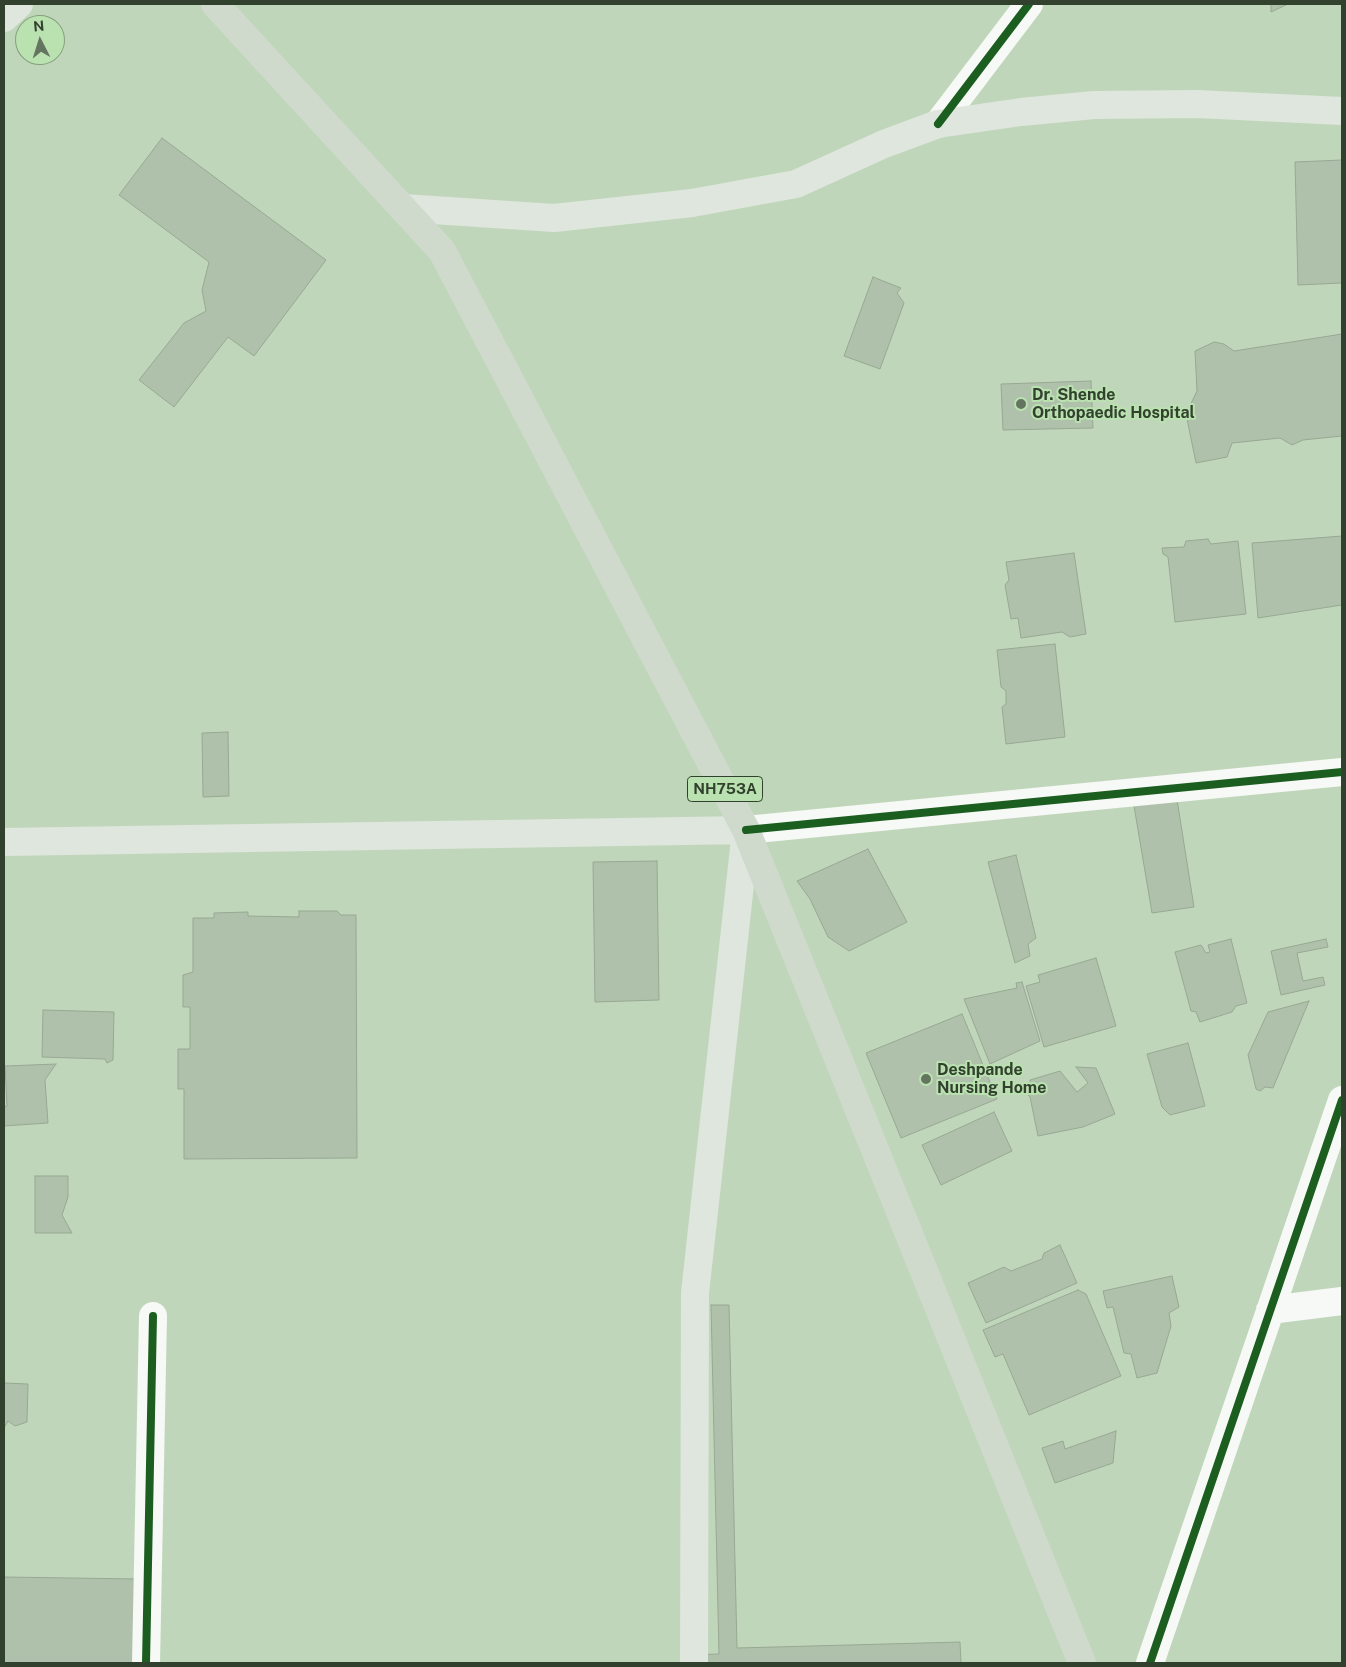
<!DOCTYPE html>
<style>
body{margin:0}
#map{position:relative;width:1346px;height:1667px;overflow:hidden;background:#c0d6bb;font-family:"Public Sans",sans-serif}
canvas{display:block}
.frame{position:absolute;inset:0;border:5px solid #32412e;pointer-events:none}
.north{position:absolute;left:15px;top:15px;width:50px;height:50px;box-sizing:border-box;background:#bae1b0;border:1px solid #84a17c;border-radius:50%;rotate:355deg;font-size:14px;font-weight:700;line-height:20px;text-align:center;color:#32412e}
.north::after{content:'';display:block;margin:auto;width:18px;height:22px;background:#64755f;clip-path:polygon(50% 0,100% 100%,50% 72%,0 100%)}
</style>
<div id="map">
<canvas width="1346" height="1667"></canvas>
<div class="frame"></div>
<div class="north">N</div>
</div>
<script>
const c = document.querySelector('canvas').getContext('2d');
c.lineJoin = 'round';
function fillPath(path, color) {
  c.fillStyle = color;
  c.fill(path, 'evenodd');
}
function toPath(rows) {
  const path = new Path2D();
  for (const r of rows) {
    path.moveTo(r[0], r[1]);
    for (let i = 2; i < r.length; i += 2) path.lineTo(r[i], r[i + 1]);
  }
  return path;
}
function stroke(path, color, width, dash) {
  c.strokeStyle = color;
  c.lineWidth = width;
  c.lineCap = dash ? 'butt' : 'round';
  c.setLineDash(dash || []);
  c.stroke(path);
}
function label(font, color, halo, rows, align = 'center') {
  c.font = font + ' "Public Sans",sans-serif';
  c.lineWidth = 4;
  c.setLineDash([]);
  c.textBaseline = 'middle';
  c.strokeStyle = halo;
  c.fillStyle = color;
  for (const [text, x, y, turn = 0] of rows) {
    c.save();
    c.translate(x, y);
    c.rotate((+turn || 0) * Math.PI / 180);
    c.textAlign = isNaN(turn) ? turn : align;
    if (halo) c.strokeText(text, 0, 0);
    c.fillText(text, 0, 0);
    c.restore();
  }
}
const building = toPath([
 [1271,4,1288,4,1271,12,1271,4],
 [162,138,326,260,254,356,228,337,174,407,139,380,184,323,206,311,202,290,209,262,119,195,162,138],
 [1342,160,1342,283,1298,285,1295,162,1342,160],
 [873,277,901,288,897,293,904,303,880,369,844,356,873,277],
 [1342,334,1342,436,1303,440,1292,445,1280,438,1232,443,1227,457,1196,463,1186,414,1197,391,1195,351,1214,342,1224,344,1234,351,1342,334],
 [1091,381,1093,428,1003,430,1001,384,1091,381],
 [1342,536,1342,605,1258,618,1252,543,1342,536],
 [1208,539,1211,544,1238,541,1246,614,1175,622,1168,557,1163,554,1162,548,1184,547,1186,541,1208,539],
 [1074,553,1086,634,1070,637,1062,632,1021,638,1018,618,1011,619,1005,585,1009,580,1006,562,1074,553],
 [1055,644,1065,737,1006,744,1002,707,1006,704,1006,691,1001,687,997,650,1055,644],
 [228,732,229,796,203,797,202,733,228,732],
 [1176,793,1194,907,1152,913,1133,800,1176,793],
 [868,849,907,922,849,951,828,937,810,899,797,881,868,849],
 [1016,855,1036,938,1028,944,1030,956,1015,963,988,862,1016,855],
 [657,861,659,1000,595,1002,593,862,657,861],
 [299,911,337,911,341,915,356,915,357,1158,184,1159,184,1089,178,1089,178,1049,190,1049,190,1007,183,1007,183,975,193,972,193,918,214,918,214,913,248,912,248,916,299,917,299,911],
 [1231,939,1247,1003,1236,1006,1232,1012,1200,1022,1196,1012,1191,1011,1175,952,1201,945,1206,953,1210,952,1208,945,1231,939],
 [1326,939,1328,947,1297,953,1303,981,1323,977,1325,985,1281,995,1271,951,1326,939],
 [1096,958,1116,1026,1044,1047,1026,986,1040,982,1038,975,1096,958],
 [1022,982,1040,1041,990,1064,964,999,1017,988,1016,983,1022,982],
 [1309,1001,1273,1088,1265,1087,1260,1091,1256,1089,1248,1055,1268,1012,1309,1001],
 [43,1010,114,1012,113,1060,107,1063,105,1059,42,1057,43,1010],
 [962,1014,997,1099,901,1138,866,1053,962,1014],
 [1188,1043,1205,1106,1170,1115,1162,1107,1147,1054,1188,1043],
 [56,1064,45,1080,48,1123,4,1126,4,1107,7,1106,5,1066,56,1064],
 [1076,1067,1096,1068,1115,1114,1083,1127,1038,1136,1030,1097,1026,1093,1031,1090,1030,1080,1060,1071,1077,1092,1088,1083,1076,1067],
 [994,1112,1012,1151,941,1185,922,1145,994,1112],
 [35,1176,68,1176,68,1197,62,1215,72,1233,35,1233,35,1176],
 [1060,1245,1077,1283,986,1323,968,1283,1004,1267,1011,1271,1042,1259,1044,1253,1060,1245],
 [1172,1276,1179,1307,1169,1313,1171,1326,1157,1373,1137,1378,1131,1354,1124,1353,1113,1307,1107,1308,1103,1291,1172,1276],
 [1078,1290,1086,1294,1121,1376,1029,1415,1003,1354,995,1357,983,1330,1078,1290],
 [711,1305,729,1305,737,1648,960,1642,961,1663,687,1663,687,1655,719,1654,711,1305],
 [4,1383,28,1384,27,1422,15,1426,8,1421,4,1428,4,1383],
 [1116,1431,1113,1463,1055,1483,1042,1448,1063,1441,1065,1449,1116,1431],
 [4,1577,139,1579,138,1663,4,1663,4,1577]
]);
fillPath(building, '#afc0ab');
stroke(building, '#97a893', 1);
stroke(toPath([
 [938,124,1029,4],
 [746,830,1342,772],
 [1270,1310,1342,1301],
 [146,1663,153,1316],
 [1150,1663,1342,1100]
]), '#f6f9f5', 28);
stroke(toPath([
 [4,18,19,4],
 [403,208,554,218,692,203,796,184,884,144,938,124,1021,112,1094,105,1197,104,1342,111],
 [4,842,746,830,695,1293,694,1663]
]), '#dfe6dd', 28);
stroke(toPath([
 [215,4,442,251,746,830,1082,1663]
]), '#cfdacd', 28);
stroke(toPath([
 [938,124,1029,4],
 [746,830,1342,772],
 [146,1663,153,1316],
 [1150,1663,1342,1100]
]), '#1b5e20', 8);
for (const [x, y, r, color] of [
 [1021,404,6,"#64755f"],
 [926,1079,6,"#64755f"]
]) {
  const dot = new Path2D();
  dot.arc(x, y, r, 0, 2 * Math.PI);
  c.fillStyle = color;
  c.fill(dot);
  stroke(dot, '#bae1b0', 2);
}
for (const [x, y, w] of [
 [725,789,75]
]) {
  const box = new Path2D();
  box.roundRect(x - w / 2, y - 12.5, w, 25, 4);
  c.fillStyle = '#bae1b0';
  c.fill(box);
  stroke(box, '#32412e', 1);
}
label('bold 15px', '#32412e', null, [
 ["NH753A",725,789]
]);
label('bold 16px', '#32412e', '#bae1b0', [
 ["Dr. Shende",1032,395],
 ["Orthopaedic Hospital",1032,413],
 ["Deshpande",937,1070],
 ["Nursing Home",937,1088]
], 'left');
</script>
